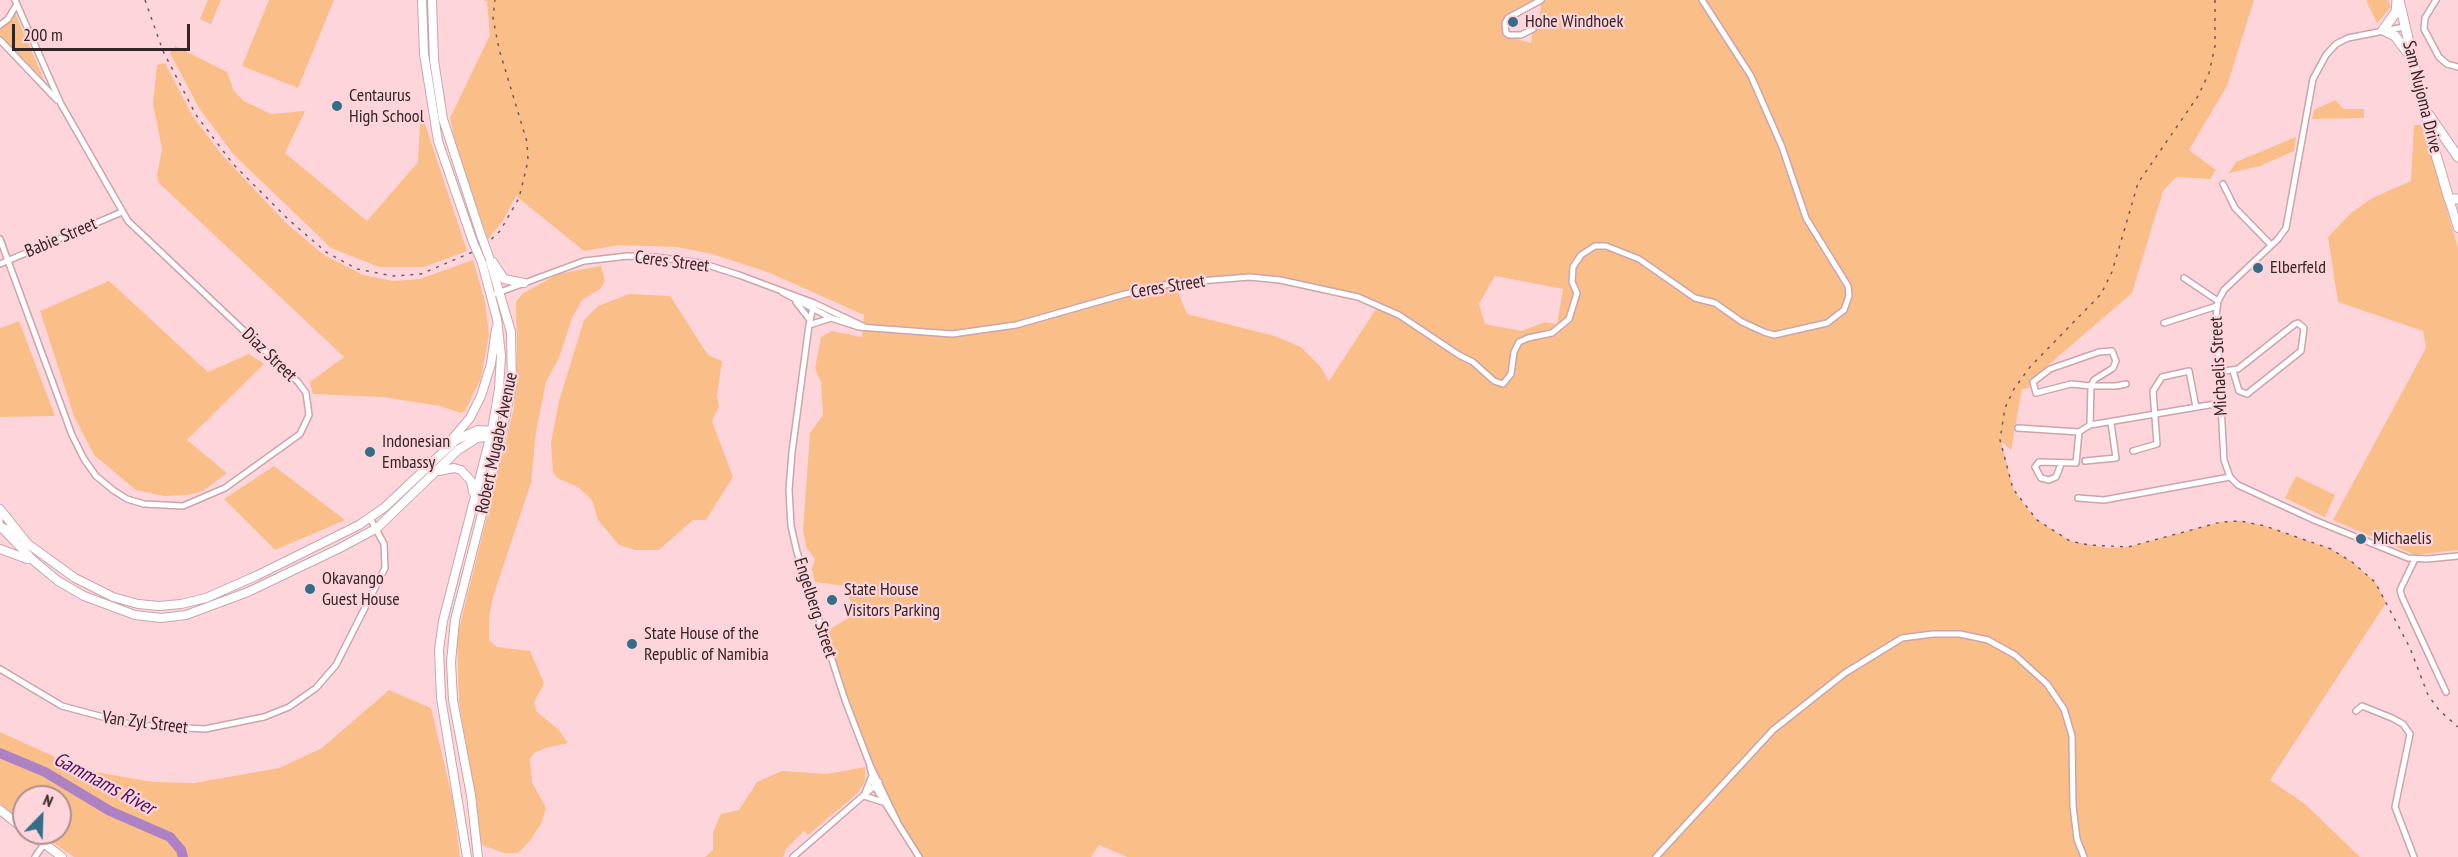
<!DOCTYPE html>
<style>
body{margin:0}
#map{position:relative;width:2458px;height:857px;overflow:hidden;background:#ffd5dc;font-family:"PT Sans Narrow",sans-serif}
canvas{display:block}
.north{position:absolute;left:12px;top:785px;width:60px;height:60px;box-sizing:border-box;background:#ffd5dc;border:2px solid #ae8f94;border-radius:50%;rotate:23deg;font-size:16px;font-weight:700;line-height:24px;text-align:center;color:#342527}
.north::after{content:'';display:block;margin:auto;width:21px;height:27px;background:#356d87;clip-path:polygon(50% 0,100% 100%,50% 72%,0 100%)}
.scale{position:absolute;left:12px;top:24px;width:178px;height:27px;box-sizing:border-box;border:3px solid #342527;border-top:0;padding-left:8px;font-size:18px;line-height:21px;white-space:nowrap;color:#342527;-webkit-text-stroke:4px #ffd5dc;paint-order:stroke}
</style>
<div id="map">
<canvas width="2458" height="857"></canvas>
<div class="north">N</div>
<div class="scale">200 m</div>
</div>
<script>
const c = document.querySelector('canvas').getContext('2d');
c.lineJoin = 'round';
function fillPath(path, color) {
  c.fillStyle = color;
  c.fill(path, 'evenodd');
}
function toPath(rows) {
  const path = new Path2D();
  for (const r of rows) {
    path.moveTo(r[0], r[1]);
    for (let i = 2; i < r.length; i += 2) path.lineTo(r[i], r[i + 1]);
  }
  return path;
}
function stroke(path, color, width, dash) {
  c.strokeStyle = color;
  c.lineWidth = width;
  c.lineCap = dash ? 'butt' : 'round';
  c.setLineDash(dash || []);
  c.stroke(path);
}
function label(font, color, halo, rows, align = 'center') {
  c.font = font + ' "PT Sans Narrow",sans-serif';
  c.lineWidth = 4.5;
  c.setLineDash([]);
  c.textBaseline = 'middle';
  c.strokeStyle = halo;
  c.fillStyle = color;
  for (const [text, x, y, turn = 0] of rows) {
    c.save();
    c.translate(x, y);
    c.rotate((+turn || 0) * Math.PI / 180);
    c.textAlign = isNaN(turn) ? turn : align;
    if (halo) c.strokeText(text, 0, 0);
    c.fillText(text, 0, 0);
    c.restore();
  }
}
fillPath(toPath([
 [208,0,221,0,211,24,200,19],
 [269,0,334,0,298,88,242,66],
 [483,0,2254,0,2227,86,2189,150,2216,170,2210,179,2176,177,2163,191,2132,293,2031,380,2029,388,2022,389,2011,450,2001,441,2013,489,2024,505,2037,520,2070,541,2107,548,2128,547,2221,522,2240,521,2265,526,2331,549,2352,562,2375,582,2386,603,2270,780,2305,804,2360,857,1127,857,1099,845,1091,857,919,857,897,821,870,765,825,632,855,614,845,586,815,582,812,569,815,559,806,547,803,530,810,433,823,415,821,382,815,368,821,337,832,331,862,337,864,315,770,273,712,254,677,247,619,245,584,251,516,196,502,222,488,239,458,156,450,118,490,35,487,2],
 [1541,1,1540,19,1533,29,1531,43,1506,36,1502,27,1507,15,1512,16],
 [1495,276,1563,289,1557,324,1545,322,1522,331,1485,324,1479,304],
 [1271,278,1358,297,1378,306,1329,381,1320,366,1301,347,1275,336,1187,314,1175,284],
 [2366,0,2388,0,2391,7,2377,23],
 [15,13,44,80,0,35,0,29],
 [175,46,227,72,234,91,244,101,271,114,305,111,285,153,367,221,418,162,420,122,425,124,467,251,424,267,379,267,331,248,234,155,199,108,170,53],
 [165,63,192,115,221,154,286,223,324,255,363,275,393,281,420,279,473,260,485,301,489,335,481,378,465,411,461,413,440,406,383,397,313,394,310,382,344,357,159,183,157,176,162,149,153,104,157,65],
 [2335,100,2344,109,2364,109,2364,118,2312,119,2314,110],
 [2414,125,2422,125,2458,248,2458,550,2415,555,2333,520,2426,348,2423,331,2338,302,2328,237,2351,213,2372,198,2411,181],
 [2296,137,2294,151,2260,166,2229,173,2236,162],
 [601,266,605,281,600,289,582,300,572,318,559,358,546,382,536,432,531,483,493,597,489,618,489,640,497,647,530,651,544,683,534,703,537,712,559,730,568,743,546,748,534,753,530,759,532,782,546,808,541,824,529,842,518,853,504,853,482,845,459,701,457,637,514,408,517,352,516,302,522,294,558,274],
 [109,281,208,372,249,354,264,364,187,440,227,473,203,491,188,495,164,496,136,490,94,455,74,416,40,311],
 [629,294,670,296,708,355,722,361,717,396,719,407,712,421,733,477,706,520,693,520,659,550,635,550,619,545,598,520,592,500,578,487,559,479,553,473,551,443,559,401,584,320,598,306],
 [19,321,55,416,0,417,0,328],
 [274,466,345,520,275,550,224,499],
 [2296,476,2335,495,2325,517,2285,498],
 [389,690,431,708,453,801,460,857,74,857,39,833,60,833,60,797,24,797,24,822,0,804,0,732,84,770,153,782,194,783,279,768,322,748],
 [865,767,865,781,858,793,808,835,804,831,786,849,783,857,705,857,713,850,713,832,721,814,739,810,757,782,782,771,827,774]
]), '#fabe89');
stroke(toPath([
 [0,753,45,772,110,811,170,837,181,850,183,857]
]), '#ad82c5', 10);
const street = toPath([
 [2436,0,2425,18,2424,29,2439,57,2447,64,2458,67],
 [0,25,8,19,17,4],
 [2404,27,2348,38,2336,44,2326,55,2313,79,2286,228,2278,239,2224,290,2218,301,2216,316,2224,460,2230,477,2238,485,2314,520,2408,558,2427,559,2458,556],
 [1533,29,1521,35,1509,35,1506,33,1505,23,1508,18,1541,0],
 [0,40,57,100],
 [2223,184,2235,208,2271,245],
 [0,239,72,435,84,459,96,476,113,490,127,499,144,504,183,506,225,488,300,434,309,415,306,393,298,382,128,221,61,104,15,0],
 [0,264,122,212],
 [2184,278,2218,301],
 [782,292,831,318,859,327,952,334,1016,325,1125,294,1174,283,1250,277,1280,280,1358,297,1399,315,1459,355,1473,362,1494,381,1503,384,1511,374,1514,352,1519,342,1528,338,1552,333,1569,319,1577,293,1572,282,1573,267,1581,255,1595,246,1606,246,1639,259,1695,298,1715,303,1742,322,1764,332,1774,335,1827,323,1844,310,1849,296,1848,286,1806,218,1782,147,1751,76,1702,0],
 [492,295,584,261,628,256,655,257,701,263,739,275,814,303,865,327],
 [796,302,810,320],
 [814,303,809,325,792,452,789,490,791,526,797,552,845,700,870,765,897,821],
 [2164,323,2217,306],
 [809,325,831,318],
 [2219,372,2238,369,2295,324,2298,323,2304,328,2301,351,2247,394,2239,391,2233,371],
 [2090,425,2091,386,2094,380,2113,368,2116,361,2112,351,2099,352,2050,369,2033,382,2036,393,2071,384,2091,386,2116,386,2126,384],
 [2090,425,2221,403],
 [2018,428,2079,432,2090,425],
 [2133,451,2157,444,2153,391,2162,377,2189,371,2196,407],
 [2085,461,2116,458,2111,423],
 [2061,464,2056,477,2049,480,2041,478,2035,467,2039,462,2076,463,2079,432],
 [2078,498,2104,500,2230,477],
 [0,516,0,526],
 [0,526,9,528,19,537],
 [2415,559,2400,590,2402,597,2446,692],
 [0,669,62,706,133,725,205,729,264,717,289,707,316,688,336,665,385,568,384,544,370,518],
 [2356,711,2362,706,2392,718,2403,724,2410,734,2395,807,2414,857],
 [870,767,875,787,919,857],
 [871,778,864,796,883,802],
 [35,857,44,844],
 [793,857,879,782],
 [1656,857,1773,730,1845,673,1902,638,1933,634,1960,634,1988,640,2015,655,2047,684,2064,709,2072,736,2073,806,2077,839,2084,857]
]);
const secondary = toPath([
 [422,0,424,54,438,141,473,242],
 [432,0,434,60,443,119,481,235],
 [493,262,504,279,524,283],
 [453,438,470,418,481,396,491,364,496,329],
 [439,471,454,468,461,470,471,481,473,492],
 [0,509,28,544,75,578,113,597,138,604,159,606,181,604,206,598,258,575,359,525,385,507,456,440,478,430,495,431],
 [0,526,34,561,58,581,84,596,135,615,161,618,186,615,248,592,340,548,377,528,458,450,477,438,493,436],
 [0,549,27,559],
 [0,810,24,829],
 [30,833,62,857],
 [467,857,441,698,439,650,443,621,492,430,499,389,501,356,497,319,482,263],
 [478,857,471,795,453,700,451,662,455,620,496,459,512,386,511,332,488,254]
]);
const primary = toPath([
 [2449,199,2458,228]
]);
const highway = toPath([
 [2399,0,2432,141,2449,199,2458,199],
 [2397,1,2396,12,2383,30,2395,36,2407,52],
 [2429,115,2458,157]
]);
stroke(street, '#cca4ab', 8);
stroke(secondary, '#cca4ab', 10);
stroke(primary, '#cca4ab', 10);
stroke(highway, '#cca4ab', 11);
stroke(street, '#fff', 5);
stroke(secondary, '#fff', 8);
stroke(primary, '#fff', 8);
stroke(highway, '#fff', 9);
stroke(toPath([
 [145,0,163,51,196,115,233,164,289,220,326,252,357,269,393,276,421,274,482,248,500,231,519,198,528,161,527,142,499,49,493,18,495,0],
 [2215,0,2215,46,2209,73,2198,96,2138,183,2112,272,2101,294,2030,367,2014,389,2005,408,2000,440,2013,489,2037,520,2070,541,2089,545,2128,547,2221,522,2240,521,2265,526,2331,549,2352,562,2375,582,2410,648,2428,695,2439,710,2458,727]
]), '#725b5e', 1.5, [3, 6]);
const secondaryBridge = toPath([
 [481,235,488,254],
 [473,242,482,263]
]);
stroke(secondaryBridge, '#cca4ab', 10, []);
stroke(secondaryBridge, '#fff', 8);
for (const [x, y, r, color] of [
 [1513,22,6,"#356d87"],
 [337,106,6,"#356d87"],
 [2258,268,6,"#356d87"],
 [370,452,6,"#356d87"],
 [2361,539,6,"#356d87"],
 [310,589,6,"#356d87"],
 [832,600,6,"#356d87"],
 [632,644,6,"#356d87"]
]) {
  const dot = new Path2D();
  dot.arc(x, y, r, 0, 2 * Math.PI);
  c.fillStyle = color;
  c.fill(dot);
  stroke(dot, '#ffd5dc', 2);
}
label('18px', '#342527', '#ffd5dc', [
 ["Hohe Windhoek",1525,22],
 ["Centaurus",349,96],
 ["High School",349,117],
 ["Elberfeld",2270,268],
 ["Indonesian",382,442],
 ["Embassy",382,463],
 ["Michaelis",2373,539],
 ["Okavango",322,579],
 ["Guest House",322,600],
 ["State House",844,590],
 ["Visitors Parking",844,611],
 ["State House of the",644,634],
 ["Republic of Namibia",644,655]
], 'left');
label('18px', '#342527', '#ffd5dc', [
 ["Sam Nujoma Drive",2422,97,76],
 ["Babie Street",61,238,-23],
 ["Ceres Street",672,262,7],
 ["Ceres Street",1168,287,-9],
 ["Diaz Street",269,355,44],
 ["Michaelis Street",2219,366,-93],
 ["Robert Mugabe Avenue",497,443,-78],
 ["Engelberg Street",815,608,72],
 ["Van Zyl Street",145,723,7]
]);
label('italic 20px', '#480f61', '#ffd5dc', [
 ["Gammams River",104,784,28]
]);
</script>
